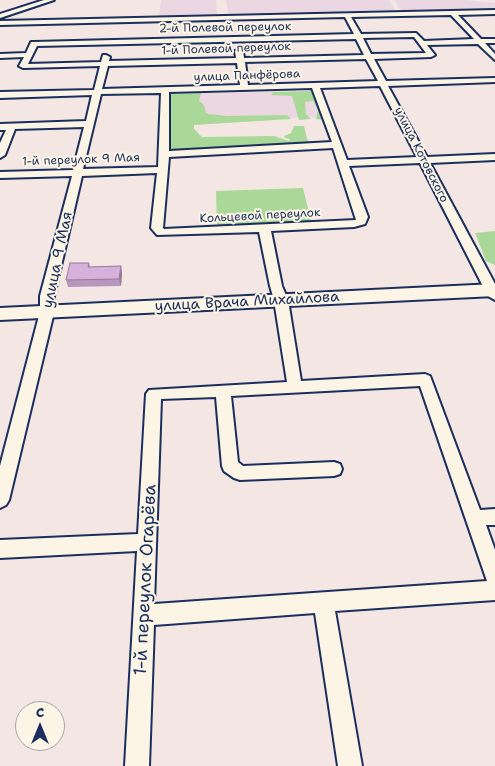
<!DOCTYPE html>
<meta charset="utf-8">
<style>
body{margin:0}
#map{position:relative;width:495px;height:766px;overflow:hidden;background:#f4e7e3;font-family:"Shantell Sans",sans-serif}
canvas{display:block}
.north{position:absolute;left:15px;top:701px;width:50px;height:50px;box-sizing:border-box;background:#fcf5e5;border:1px solid #a2a6af;border-radius:50%;rotate:0deg;font-size:14px;font-weight:700;line-height:20px;text-align:center;color:#1b2f5e}
.north::after{content:'';display:block;margin:auto;width:18px;height:22px;background:#1b2f5e;clip-path:polygon(50% 0,100% 100%,50% 72%,0 100%)}
</style>
<div id="map">
<canvas width="495" height="766"></canvas>
<div class="north">С</div>
</div>
<script>
const c = document.querySelector('canvas').getContext('2d');
c.lineJoin = 'round';
function fillPath(path, color) {
  c.fillStyle = color;
  c.fill(path, 'evenodd');
}
function toPath(rows) {
  const path = new Path2D();
  for (const r of rows) {
    path.moveTo(r[0], r[1]);
    for (let i = 2; i < r.length; i += 2) path.lineTo(r[i], r[i + 1]);
  }
  return path;
}
function stroke(path, color, width, dash) {
  c.strokeStyle = color;
  c.lineWidth = width;
  c.lineCap = dash ? 'butt' : 'round';
  c.setLineDash(dash || []);
  c.stroke(path);
}
function label(font, color, halo, rows, align = 'center') {
  c.font = font + ' "Shantell Sans",sans-serif';
  c.lineWidth = 4;
  c.setLineDash([]);
  c.textBaseline = 'middle';
  c.strokeStyle = halo;
  c.fillStyle = color;
  for (const [text, x, y, turn = 0] of rows) {
    c.save();
    c.translate(x, y);
    c.rotate((+turn || 0) * Math.PI / 180);
    c.textAlign = isNaN(turn) ? turn : align;
    if (halo) c.strokeText(text, 0, 0);
    c.fillText(text, 0, 0);
    c.restore();
  }
}
fillPath(toPath([
 [161,0,216,0,217,16,159,17],
 [226,0,389,0,396,11,234,16,228,13],
 [394,0,466,0,495,3,495,9,402,11],
 [315,91,326,117,169,121,169,94]
]), '#ebd7e1');
fillPath(toPath([
 [315,91,327,120,316,119,318,110,313,101,305,102,306,114,311,119,299,120,292,96,271,95,273,92],
 [201,93,199,101,204,105,206,113,209,114,227,116,287,115,291,119,194,125,194,129,202,137,274,136,289,141,290,139,285,138,284,136,291,133,294,126,304,126,307,139,312,145,169,151,169,94],
 [303,188,312,225,217,228,216,191],
 [495,231,495,265,486,261,475,233]
]), '#aad898');
const minor = toPath([
 [44,0,54,0,0,18,0,14,44,0],
 [495,10,495,14,458,15,481,39,495,39,495,43,485,43,495,54,495,60,478,44,427,45,435,55,431,57,374,59,386,81,495,78,495,82,388,86,427,157,495,154,495,160,430,163,495,284,495,300,488,296,420,163,349,166,368,217,365,224,354,227,271,231,282,286,288,300,301,381,425,374,430,376,480,510,495,509,495,525,486,525,495,550,495,600,335,611,362,766,338,766,315,613,154,625,149,766,125,766,137,551,0,558,0,540,138,534,146,394,149,390,287,382,274,300,270,286,259,232,157,235,151,228,157,173,82,176,54,296,54,312,9,500,6,505,0,508,0,466,40,312,40,296,72,176,0,178,0,172,73,170,84,127,15,129,5,155,0,158,0,143,6,130,0,130,0,124,86,121,92,95,0,98,0,92,94,90,100,66,23,68,19,66,24,57,0,58,0,54,26,53,31,42,34,42,354,34,345,17,0,25,0,21,495,10],
 [451,15,474,39,424,41,416,33,361,34,351,17,451,15],
 [414,37,426,53,371,54,363,38,414,37],
 [356,39,364,55,244,58,243,51,239,49,235,51,236,58,109,61,110,57,106,55,103,55,101,62,28,64,37,46,356,39],
 [366,59,378,81,248,85,245,62,366,59],
 [237,63,240,85,102,89,108,66,237,63],
 [380,86,417,157,347,160,320,88,380,86],
 [312,88,332,142,169,151,169,92,312,88],
 [161,93,158,167,83,169,101,94,161,93],
 [333,148,356,220,164,229,163,228,169,157,333,148],
 [420,386,487,581,154,604,161,399,216,397,222,466,224,471,234,478,240,480,334,476,340,474,342,469,340,464,334,462,243,466,238,462,231,396,420,386]
]);
const secondary = toPath([
 [495,284,495,296,0,320,0,308,495,284]
]);
stroke(minor, '#1b2f5e', 4);
stroke(secondary, '#1b2f5e', 4);
fillPath(minor, '#fcf5e5');
fillPath(secondary, '#fcf5e5');
fillPath(toPath([
 [89,263,90,267,121,266,122,274,121,286,68,287,66,280]
]), '#b798bc');
fillPath(toPath([
 [121,266,122,274,121,286,119,279]
]), '#957c99');
const building = toPath([
 [70,263,89,263,88,267,121,266,119,279,66,280,70,263]
]);
fillPath(building, '#d5b1db');
stroke(building, '#957c99', 1);
label('12px', '#1b2f5e', '#fcf5e5', [
 ["2-й Полевой переулок",225,28,-1],
 ["1-й Полевой переулок",226,49,-2],
 ["улица Панфёрова",247,76,-2],
 ["улица Котовского",421,155,63],
 ["1-й переулок 9 Мая",81,160,-2],
 ["Кольцевой переулок",260,216,-3]
]);
label('15px', '#1b2f5e', '#fcf5e5', [
 ["улица 9 Мая",58,260,-78],
 ["улица Врача Михайлова",247,302,-3]
]);
label('18px', '#1b2f5e', '#fcf5e5', [
 ["1-й переулок Огарёва",146,580,-87]
]);
</script>
